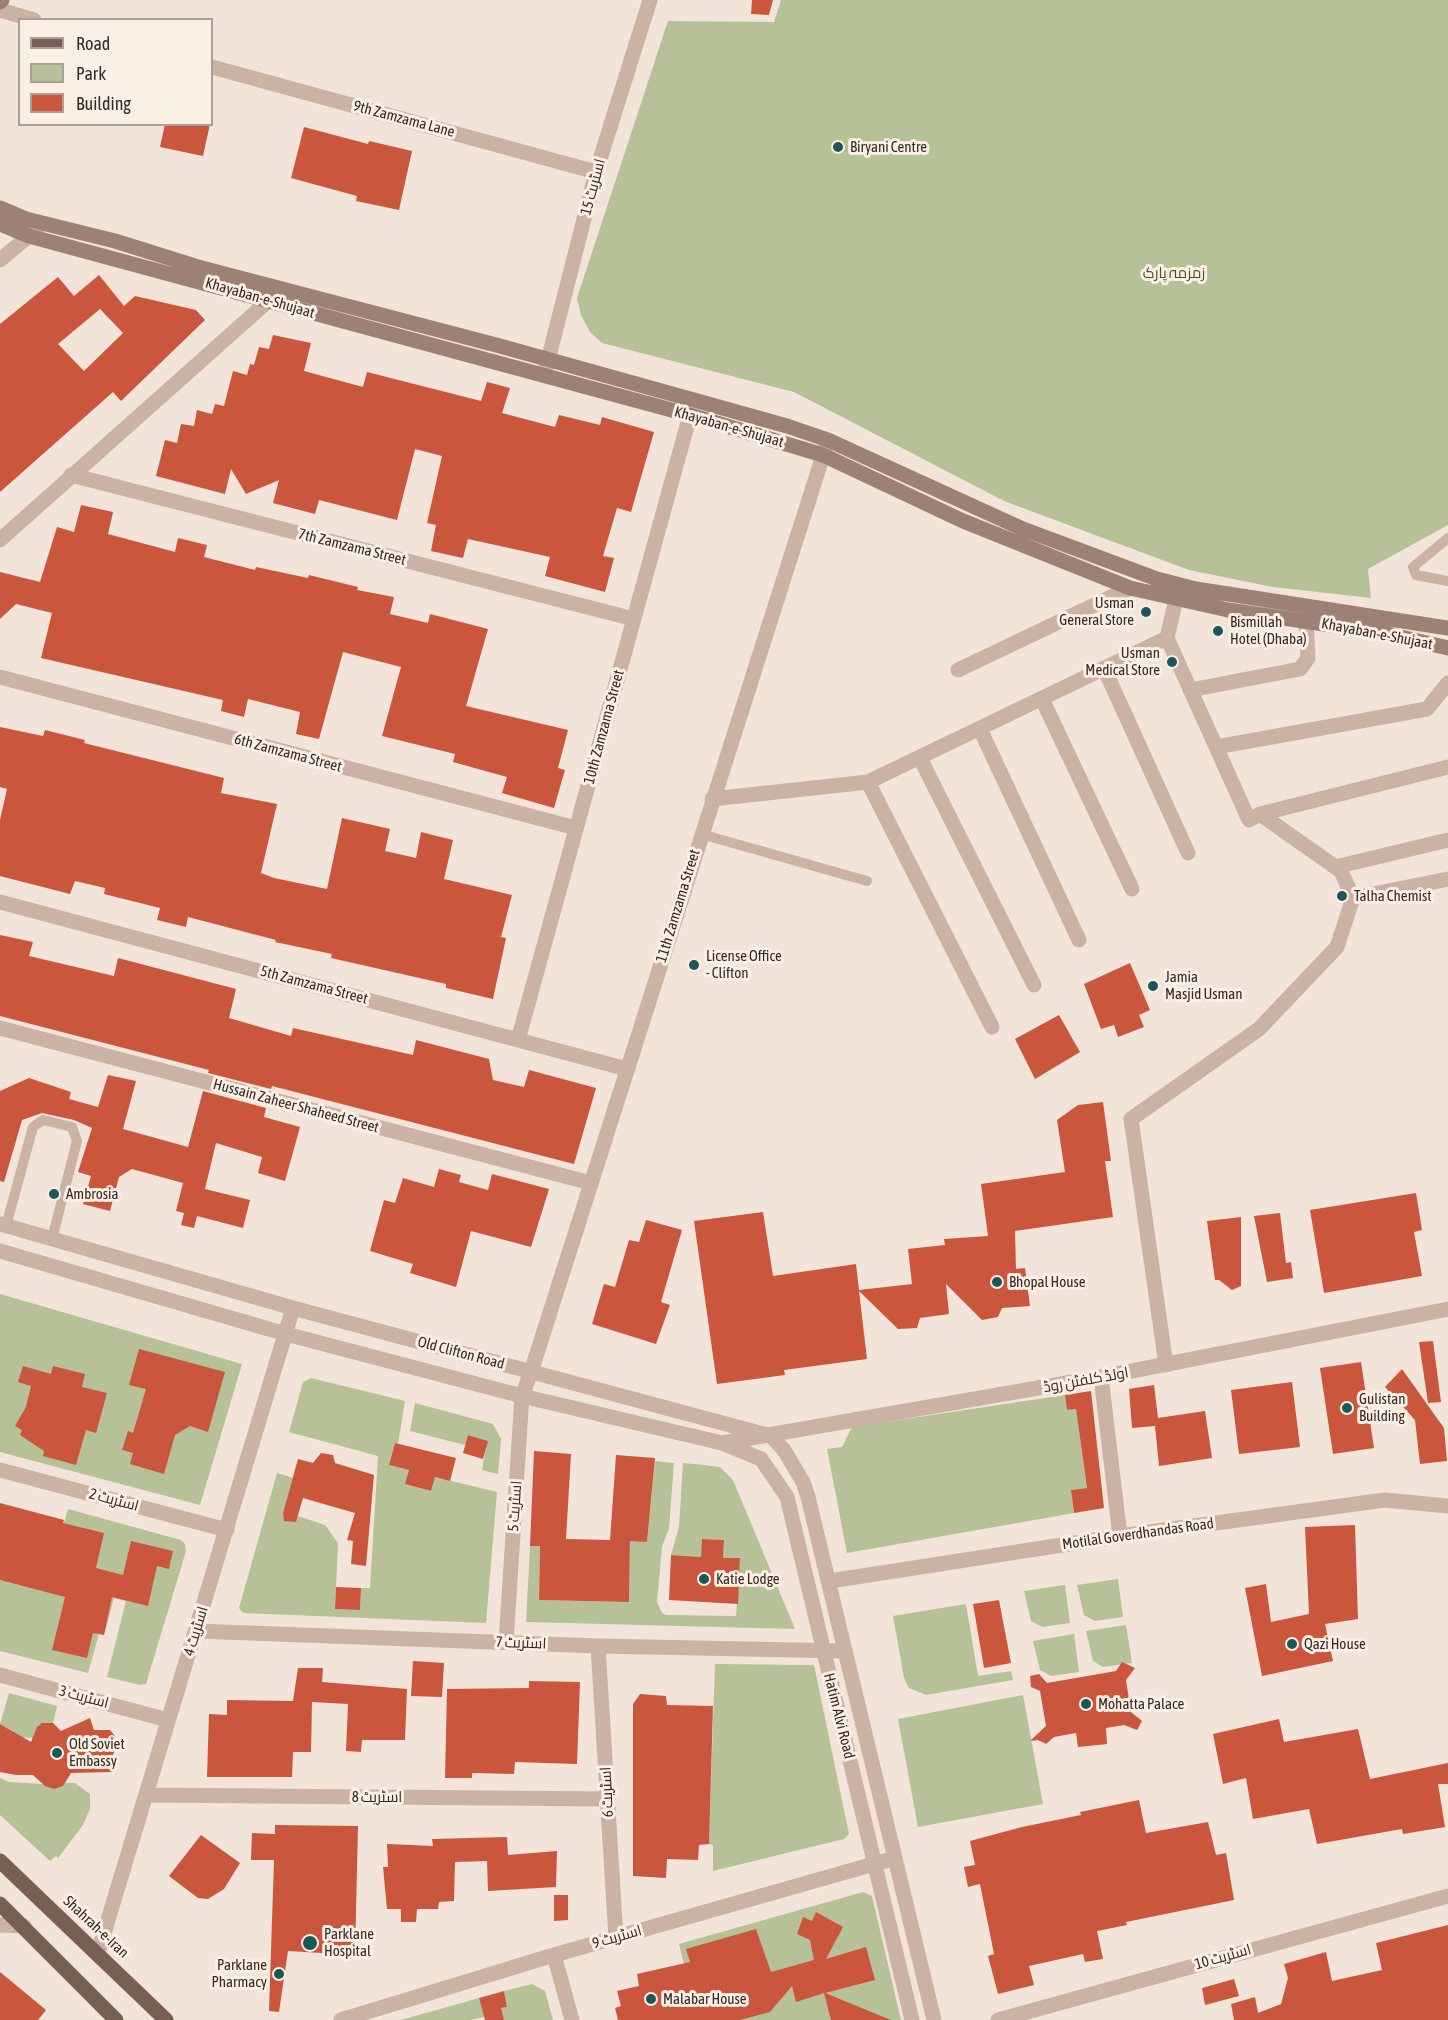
<!DOCTYPE html>
<meta charset="utf-8">
<style>
body{margin:0}
#map{position:relative;width:1448px;height:2020px;overflow:hidden;background:#f2e4d8;font-family:"Asap Condensed",sans-serif}
canvas{display:block}
.legend{position:absolute;left:18px;top:18px;width:195px;height:108px;box-sizing:border-box;background:#faefe5;border:2px solid #aba099;margin:0;padding:8px 10px;list-style:none;font-size:18px;color:#352a26}
.legend li{display:flex;align-items:center;gap:12px;height:30px}
.legend b{width:30px;border:2px solid #aba099}
</style>
<div id="map">
<canvas width="1448" height="2020"></canvas>
<ul class="legend">
<li><b style="height:8px;background:#785f56"></b>Road</li>
<li><b style="height:16px;background:#b6c198"></b>Park</li>
<li><b style="height:16px;background:#ca563e"></b>Building</li>
</ul>
</div>
<script>
const c = document.querySelector('canvas').getContext('2d');
c.lineJoin = 'round';
function fillPath(path, color) {
  c.fillStyle = color;
  c.fill(path, 'evenodd');
}
function toPath(rows) {
  const path = new Path2D();
  for (const r of rows) {
    path.moveTo(r[0], r[1]);
    for (let i = 2; i < r.length; i += 2) path.lineTo(r[i], r[i + 1]);
  }
  return path;
}
function stroke(path, color, width, dash) {
  c.strokeStyle = color;
  c.lineWidth = width;
  c.lineCap = dash ? 'butt' : 'round';
  c.setLineDash(dash || []);
  c.stroke(path);
}
function label(font, color, halo, rows, align = 'center') {
  c.font = font + ' "Asap Condensed",Cairo,sans-serif';
  c.lineWidth = 6;
  c.setLineDash([]);
  c.textBaseline = 'middle';
  c.strokeStyle = halo;
  c.fillStyle = color;
  for (const [text, x, y, turn = 0] of rows) {
    c.save();
    c.translate(x, y);
    c.rotate((+turn || 0) * Math.PI / 180);
    c.textAlign = isNaN(turn) ? turn : align;
    if (halo) c.strokeText(text, 0, 0);
    c.fillText(text, 0, 0);
    c.restore();
  }
}
fillPath(toPath([
 [781,0,1448,0,1448,525,1368,569,1371,598,1273,587,1189,570,1004,501,794,392,602,343,590,332,581,315,577,298,668,21,774,22],
 [0,1294,242,1364,200,1505,0,1452],
 [311,1378,405,1401,398,1444,395,1443,389,1465,409,1470,406,1484,430,1491,435,1477,497,1492,486,1623,243,1613,239,1608,277,1473,293,1478,283,1513,285,1520,295,1522,298,1516,325,1525,338,1543,335,1609,360,1610,361,1588,370,1588,378,1456,289,1432,303,1382],
 [1065,1395,1067,1410,1076,1409,1087,1488,1071,1490,1074,1513,847,1553,827,1449,842,1447,852,1427],
 [415,1403,493,1424,501,1439,498,1474,482,1470,487,1441,469,1435,465,1445,410,1431],
 [655,1461,674,1463,669,1528,662,1547,657,1602,662,1613,666,1615,736,1616,740,1559,723,1558,724,1540,703,1539,701,1557,671,1555,679,1527,683,1463,704,1465,720,1467,733,1480,795,1629,526,1622,530,1546,540,1546,539,1600,629,1602,630,1541,647,1541],
 [68,1509,181,1540,185,1544,186,1551,146,1684,140,1685,107,1677,126,1601,114,1598,104,1635,99,1634,88,1673,0,1651,0,1580,44,1591],
 [1118,1579,1123,1617,1095,1621,1084,1615,1077,1585],
 [1065,1585,1070,1623,1042,1627,1031,1621,1024,1591],
 [966,1604,978,1676,1011,1671,1013,1680,926,1695,909,1688,904,1678,893,1616],
 [1126,1625,1132,1663,1103,1667,1093,1661,1086,1631],
 [1074,1634,1079,1672,1051,1676,1040,1670,1033,1641],
 [715,1664,814,1665,849,1834,844,1839,713,1871,713,1845,709,1844],
 [9,1693,57,1706,53,1723,40,1725,35,1738,11,1737,14,1732,0,1724],
 [1023,1695,1043,1804,918,1827,898,1719],
 [0,1778,9,1782,43,1784,54,1789,65,1783,75,1783,90,1794,90,1809,83,1825,58,1858,56,1856,50,1861,0,1815],
 [863,1892,872,1896,901,2020,698,2020,679,1944],
 [532,1984,545,1991,553,2020,504,2020,502,2013,470,2020,401,2020,479,1998,484,2013,507,2007,504,1991]
]), '#b6c198');
fillPath(toPath([
 [752,0,773,0,769,15,751,14],
 [165,124,210,124,203,156,160,147],
 [304,127,368,144,369,141,412,151,399,210,356,201,357,196,291,178],
 [99,275,124,306,135,296,196,310,205,320,121,401,113,392,0,492,0,324,58,277,74,296],
 [100,309,123,333,84,371,58,344],
 [273,335,311,343,304,371,363,387,367,372,481,401,487,382,510,388,502,413,555,427,559,415,600,425,602,417,654,432,631,512,617,508,603,556,614,558,605,592,545,576,550,557,468,539,463,558,431,551,436,525,427,523,442,456,415,449,397,520,319,500,315,514,273,503,279,480,246,494,231,469,225,494,156,476,165,440,177,443,181,424,194,426,197,410,212,414,215,404,224,406,233,371,247,375,250,364,254,365,259,347,269,349],
 [81,505,113,512,108,534,175,552,178,538,207,545,204,557,255,570,256,567,308,578,309,575,358,587,357,590,394,597,390,614,428,623,430,614,488,629,466,706,568,730,558,768,565,770,554,808,502,793,507,777,453,762,455,754,382,736,401,667,343,652,319,739,296,734,300,712,248,699,244,717,221,711,223,700,41,658,52,613,16,604,0,619,0,572,40,582,57,527,74,532],
 [0,727,43,736,45,730,85,740,84,743,224,778,221,793,277,804,261,873,274,878,327,889,342,818,390,829,385,851,416,858,421,832,453,840,444,879,512,895,501,937,506,938,493,999,446,988,446,984,331,958,332,954,275,942,276,940,188,917,186,927,157,920,160,908,104,894,105,888,75,881,70,894,0,876,0,820,7,789,0,787],
 [0,935,33,942,29,956,114,976,118,958,236,989,229,1018,291,1036,293,1028,413,1055,416,1040,489,1059,493,1080,524,1087,529,1070,596,1088,574,1164,272,1086,271,1089,208,1073,209,1070,0,1016],
 [1130,963,1150,1010,1139,1015,1144,1027,1118,1037,1114,1025,1101,1029,1084,984],
 [1059,1015,1080,1052,1035,1079,1015,1039],
 [108,1075,136,1081,123,1129,188,1147,203,1091,266,1108,264,1117,300,1127,285,1181,258,1173,262,1157,216,1143,205,1189,250,1200,243,1228,197,1216,194,1228,181,1225,184,1213,176,1211,183,1183,132,1169,119,1177,110,1211,83,1204,91,1176,78,1172,92,1128,74,1120,42,1113,22,1120,4,1182,0,1181,0,1091,29,1078,71,1092,69,1099,98,1107],
 [1103,1102,1111,1161,1105,1161,1113,1217,1015,1231,1016,1269,1025,1268,1030,1306,1002,1308,998,1317,982,1320,946,1284,949,1314,920,1318,917,1328,898,1329,859,1291,867,1359,784,1370,785,1375,717,1384,694,1221,763,1212,773,1276,856,1264,859,1290,912,1284,908,1249,945,1245,944,1239,988,1236,981,1184,1065,1172,1057,1120,1078,1105],
 [439,1169,461,1175,459,1182,488,1190,492,1174,549,1189,531,1247,471,1231,456,1287,410,1273,413,1264,370,1251,384,1200,395,1203,403,1178,434,1187],
 [1416,1193,1422,1230,1414,1232,1422,1276,1324,1293,1310,1210],
 [1280,1213,1286,1263,1291,1262,1293,1278,1267,1282,1254,1216],
 [1241,1217,1241,1286,1232,1290,1219,1280,1215,1280,1207,1221],
 [646,1220,682,1230,661,1302,670,1305,656,1344,592,1324,604,1284,615,1287,629,1240,639,1242],
 [1433,1341,1441,1402,1428,1403,1419,1342],
 [139,1349,225,1372,208,1432,190,1426,175,1435,164,1474,130,1464,133,1453,122,1450,128,1431,133,1433,146,1389,129,1385],
 [1361,1362,1374,1448,1333,1454,1320,1368],
 [23,1366,51,1374,53,1366,85,1374,82,1387,107,1393,96,1433,86,1430,76,1465,43,1456,44,1451,20,1435,22,1430,15,1426,26,1407,31,1386,18,1382],
 [1402,1369,1444,1428,1447,1461,1420,1464,1415,1420,1385,1387],
 [1292,1382,1300,1447,1239,1454,1231,1390],
 [1154,1385,1158,1418,1205,1411,1212,1458,1159,1466,1155,1426,1132,1428,1129,1389],
 [1091,1391,1104,1508,1074,1513,1071,1490,1087,1488,1076,1409,1067,1410,1065,1395],
 [468,1435,488,1441,483,1459,463,1453],
 [395,1443,456,1458,450,1481,435,1477,431,1491,405,1484,409,1470,389,1465],
 [534,1451,571,1454,566,1539,610,1540,616,1455,655,1458,647,1542,630,1541,629,1602,539,1600,540,1546,530,1546],
 [321,1453,333,1455,335,1463,374,1475,366,1566,351,1564,353,1541,347,1540,355,1513,303,1498,296,1522,284,1521,283,1513,298,1459,313,1463],
 [0,1503,64,1520,63,1523,104,1533,96,1568,123,1575,131,1541,173,1551,169,1569,157,1566,148,1606,112,1597,104,1635,93,1633,87,1658,52,1650,65,1597,0,1580],
 [1355,1525,1358,1619,1325,1624,1333,1661,1262,1676,1245,1588,1266,1584,1271,1622,1309,1614,1305,1527],
 [702,1539,724,1540,723,1558,740,1558,738,1604,669,1600,671,1555,701,1557],
 [336,1587,361,1588,360,1610,335,1609],
 [999,1600,1011,1663,984,1668,973,1604],
 [413,1661,444,1663,442,1697,411,1696],
 [1122,1662,1135,1668,1126,1680,1131,1712,1142,1721,1137,1730,1124,1725,1106,1728,1107,1744,1078,1747,1076,1733,1054,1737,1046,1744,1038,1740,1030,1741,1046,1726,1040,1691,1031,1687,1030,1676,1039,1674,1047,1683,1116,1671],
 [298,1668,323,1668,322,1682,407,1689,405,1740,362,1740,361,1752,346,1751,348,1704,312,1702,311,1752,293,1752,292,1777,207,1777,209,1714,227,1715,227,1700,293,1701],
 [529,1681,580,1682,577,1764,515,1762,514,1774,472,1773,472,1778,445,1778,447,1689,529,1688],
 [640,1694,666,1696,667,1705,713,1706,709,1844,699,1845,698,1860,667,1859,666,1878,633,1876,633,1704],
 [90,1718,94,1730,110,1730,115,1736,116,1748,111,1759,112,1772,71,1773,63,1786,54,1789,45,1786,33,1775,16,1775,0,1772,0,1724,31,1742,37,1727,42,1723,53,1723,61,1731],
 [1279,1719,1284,1742,1358,1729,1370,1779,1448,1763,1448,1784,1438,1784,1445,1827,1403,1834,1402,1829,1317,1844,1309,1809,1253,1819,1246,1778,1223,1784,1213,1734],
 [1139,1800,1146,1833,1208,1822,1216,1855,1226,1853,1234,1900,1126,1922,1127,1925,1097,1931,1103,1959,1085,1962,1083,1954,1029,1966,1034,1985,998,1994,988,1956,994,1954,980,1884,968,1887,964,1867,975,1865,970,1841,1022,1827,1081,1815,1080,1812],
 [275,1825,358,1826,355,1955,288,1951,279,2012,269,2011,274,1860,251,1860,252,1833,275,1834],
 [201,1835,240,1863,224,1889,208,1899,198,1898,169,1876],
 [507,1837,508,1855,557,1851,556,1887,488,1891,487,1861,455,1862,454,1901,439,1902,438,1909,417,1909,416,1922,401,1922,401,1909,387,1909,383,1867,388,1867,387,1844,433,1846,432,1839],
 [554,1895,568,1895,568,1920,554,1921],
 [816,1912,843,1927,826,1959,866,1947,875,1980,825,1993,891,2020,831,2020,824,1993,796,2002,792,1986,770,2012,740,2020,618,2020,615,2008,621,2006,617,1991,639,1986,637,1974,690,1962,686,1949,756,1929,771,1972,814,1960,810,1940,797,1934,803,1917,812,1921],
 [1448,1925,1448,2020,1234,2020,1231,2004,1255,1997,1258,2013,1281,2004,1288,1978,1284,1964,1326,1952,1332,1981,1382,1970,1376,1943],
 [0,1972,46,2010,38,2020,0,2020],
 [1234,1979,1239,1996,1205,2005,1202,1988],
 [504,1991,507,2007,501,2008,504,2020,485,2020,479,1998]
]), '#ca563e');
stroke(toPath([
 [1448,538,1413,567,1416,575,1448,581],
 [701,834,867,881],
 [6,1226,33,1127,43,1120,72,1127,77,1141,52,1239]
]), '#cab3a4', 10);
stroke(toPath([
 [0,10,34,20],
 [212,67,596,172],
 [0,260,37,229],
 [545,372,596,172,650,0],
 [71,475,634,619],
 [0,540,276,294],
 [1167,638,1249,820,1260,814,1341,871,1353,898,1448,879],
 [1104,668,1188,853],
 [958,670,1130,588],
 [0,677,576,828],
 [1190,690,1300,669,1308,658,1306,620],
 [1042,699,1132,889],
 [980,729,1079,940],
 [1216,747,1427,709,1448,683],
 [920,758,1034,985],
 [868,782,1167,638,1176,599],
 [712,799,868,782,992,1027],
 [1260,814,1448,767],
 [1335,867,1448,840],
 [0,902,627,1069],
 [0,1028,591,1183],
 [518,1040,690,415],
 [1166,1365,1131,1119,1259,1029,1337,947,1353,898],
 [1101,1377,1120,1536],
 [722,1443,1101,1377,1448,1309],
 [0,1470,227,1530],
 [830,1581,1120,1536,1385,1500,1448,1506],
 [196,1631,598,1646,845,1651],
 [506,1642,522,1396,531,1372],
 [598,1646,616,1938],
 [0,1675,168,1720],
 [146,1795,607,1799],
 [0,1925,24,1926],
 [98,1953,293,1308],
 [554,1955,572,2020],
 [341,2020,554,1955,895,1858],
 [998,2020,1448,1896]
]), '#cab3a4', 15);
stroke(toPath([
 [0,1224,293,1308,771,1436,784,1450,803,1482,808,1497,934,2020],
 [0,1251,286,1334,522,1396,722,1443,761,1459,787,1497,912,2020],
 [531,1372,827,443]
]), '#cab3a4', 15);
stroke(toPath([
 [0,2,2,0],
 [0,208,26,219,115,241,198,267,500,346,787,426,828,440,1023,529,1157,579,1196,589,1448,628],
 [0,224,29,236,690,415,823,455,963,521,1130,588,1228,610,1379,632,1448,648]
]), '#9e8176', 15);
stroke(toPath([
 [0,1861,166,2020],
 [0,1904,116,2020]
]), '#785f56', 15);
for (const [x, y, r, color] of [
 [838,147,6,"#1a5858"],
 [1146,612,6,"#1a5858"],
 [1218,631,6,"#1a5858"],
 [1172,662,6,"#1a5858"],
 [1342,896,6,"#1a5858"],
 [694,965,6,"#1a5858"],
 [1153,986,6,"#1a5858"],
 [54,1194,6,"#1a5858"],
 [997,1282,6,"#1a5858"],
 [1347,1408,6,"#1a5858"],
 [704,1579,6,"#1a5858"],
 [1292,1644,6,"#1a5858"],
 [1086,1704,6,"#1a5858"],
 [57,1753,6,"#1a5858"],
 [310,1943,8,"#1a5858"],
 [279,1974,6,"#1a5858"],
 [651,1999,6,"#1a5858"]
]) {
  const dot = new Path2D();
  dot.arc(x, y, r, 0, 2 * Math.PI);
  c.fillStyle = color;
  c.fill(dot);
  stroke(dot, '#faefe5', 2);
}
label('15px', '#352a26', '#faefe5', [
 ["9th Zamzama Lane",404,119,15],
 ["اسٹریٹ 15",593,187,-75],
 ["Khayaban-e-Shujaat",260,298,16],
 ["Khayaban-e-Shujaat",729,427,16],
 ["7th Zamzama Street",352,547,14],
 ["Khayaban-e-Shujaat",1377,634,11],
 ["10th Zamzama Street",604,727,-75],
 ["6th Zamzama Street",288,753,15],
 ["11th Zamzama Street",678,906,-73],
 ["5th Zamzama Street",314,985,15],
 ["Hussain Zaheer Shaheed Street",296,1106,15],
 ["Old Clifton Road",461,1353,15],
 ["اولڈ کلفٹن روڈ",1086,1380,-10],
 ["اسٹریٹ 2",114,1500,15],
 ["اسٹریٹ 5",515,1506,-86],
 ["Motilal Goverdhandas Road",1138,1534,-8],
 ["اسٹریٹ 4",196,1631,-73],
 ["اسٹریٹ 7",521,1643,2],
 ["اسٹریٹ 3",84,1697,15],
 ["Hatim Alvi Road",839,1716,76],
 ["اسٹریٹ 6",607,1792,-93],
 ["اسٹریٹ 8",377,1797],
 ["Shahrah-e-Iran",96,1927,43],
 ["اسٹریٹ 9",617,1937,-16],
 ["اسٹریٹ 10",1223,1957,-16]
]);
label('15px', '#352a26', '#faefe5', [
 ["Biryani Centre",850,147],
 ["Usman",1134,603,"right"],
 ["General Store",1134,620,"right"],
 ["Bismillah",1230,622],
 ["Hotel (Dhaba)",1230,639],
 ["Usman",1160,653,"right"],
 ["Medical Store",1160,670,"right"],
 ["Talha Chemist",1354,896],
 ["License Office",706,956],
 ["- Clifton",706,973],
 ["Jamia",1165,977],
 ["Masjid Usman",1165,994],
 ["Ambrosia",66,1194],
 ["Bhopal House",1009,1282],
 ["Gulistan",1359,1399],
 ["Building",1359,1416],
 ["Katie Lodge",716,1579],
 ["Qazi House",1304,1644],
 ["Mohatta Palace",1098,1704],
 ["Old Soviet",69,1744],
 ["Embassy",69,1761],
 ["Parklane",324,1934],
 ["Hospital",324,1951],
 ["Parklane",267,1965,"right"],
 ["Pharmacy",267,1982,"right"],
 ["Malabar House",663,1999]
], 'left');
label('15px', '#485529', '#faefe5', [
 ["زمزمہ پارک",1174,273]
]);
</script>
